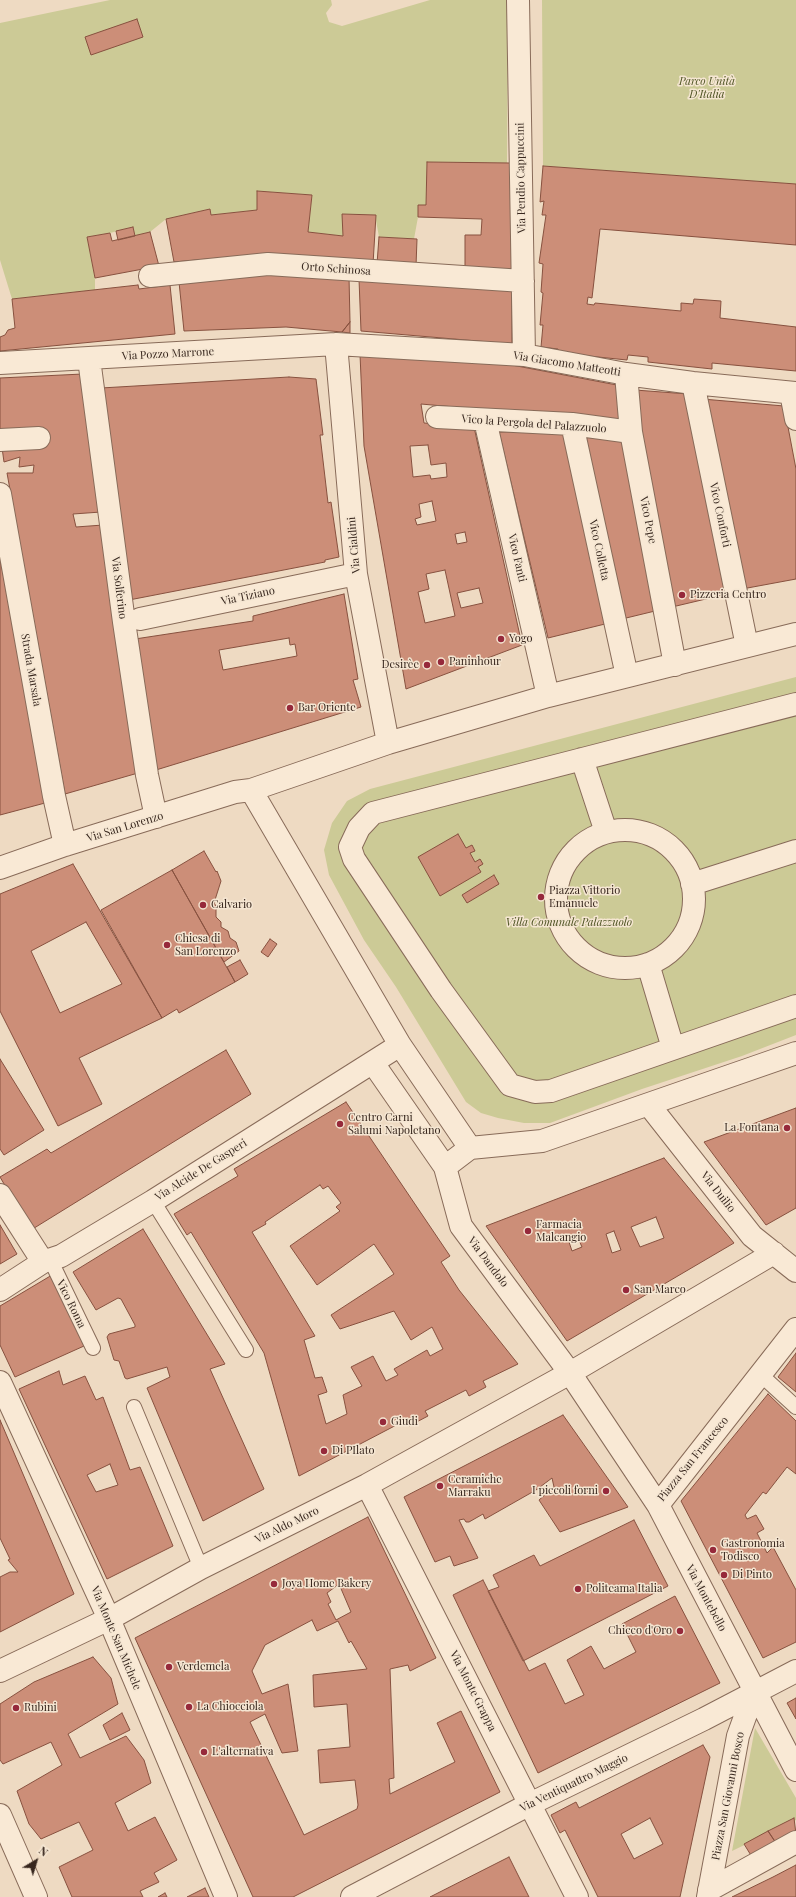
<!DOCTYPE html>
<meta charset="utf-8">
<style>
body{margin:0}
#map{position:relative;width:796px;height:1897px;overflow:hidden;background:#eedac2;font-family:"Playfair Display",serif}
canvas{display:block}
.north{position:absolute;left:16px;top:1841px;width:40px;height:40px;-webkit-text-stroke:3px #f5e6d2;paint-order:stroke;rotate:38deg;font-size:11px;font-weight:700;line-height:16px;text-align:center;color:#37261d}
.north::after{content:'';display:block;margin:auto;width:14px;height:18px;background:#37261d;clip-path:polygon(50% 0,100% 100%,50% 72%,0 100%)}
</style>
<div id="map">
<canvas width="796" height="1897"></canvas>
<div class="north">N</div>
</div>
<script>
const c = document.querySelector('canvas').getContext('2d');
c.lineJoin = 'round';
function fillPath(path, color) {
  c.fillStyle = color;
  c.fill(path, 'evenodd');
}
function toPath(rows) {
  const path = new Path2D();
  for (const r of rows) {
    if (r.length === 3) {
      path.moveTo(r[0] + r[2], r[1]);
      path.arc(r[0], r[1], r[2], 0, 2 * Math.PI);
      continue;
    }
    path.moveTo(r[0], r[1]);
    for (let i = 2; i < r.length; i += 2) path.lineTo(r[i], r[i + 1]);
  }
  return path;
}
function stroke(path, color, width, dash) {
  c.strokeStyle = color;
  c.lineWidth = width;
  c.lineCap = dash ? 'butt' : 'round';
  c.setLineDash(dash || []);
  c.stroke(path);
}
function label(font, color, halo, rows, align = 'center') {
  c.font = font + ' "Playfair Display",serif';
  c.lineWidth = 3;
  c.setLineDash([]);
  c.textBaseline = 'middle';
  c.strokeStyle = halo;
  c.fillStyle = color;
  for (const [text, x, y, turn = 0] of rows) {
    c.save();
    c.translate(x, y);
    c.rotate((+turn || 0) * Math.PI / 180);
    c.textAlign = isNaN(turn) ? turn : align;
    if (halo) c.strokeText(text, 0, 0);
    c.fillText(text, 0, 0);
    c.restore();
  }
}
fillPath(toPath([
 [110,0,331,0,332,5,326,13,329,22,342,26,430,0,508,0,507,163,427,162,426,205,418,205,418,217,414,239,379,237,375,215,343,214,343,236,308,232,312,195,258,191,257,210,211,215,210,209,166,219,150,232,135,236,133,227,110,233,87,237,95,278,95,290,12,299,0,260,0,23],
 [542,0,796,0,796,184,543,166],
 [796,677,796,1035,742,1056,642,1089,550,1123,524,1123,498,1118,481,1113,466,1102,396,987,364,940,329,875,324,850,332,823,347,801,370,789],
 [755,1728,796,1798,796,1820,732,1851]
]), '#ccca96');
const building = toPath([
 [137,19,143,37,91,55,85,37,137,19],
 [427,162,510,163,512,269,465,269,465,235,481,235,482,219,418,217,418,205,426,205,427,162],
 [543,166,796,184,796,245,600,229,592,298,588,297,587,304,594,305,595,303,681,311,681,303,693,304,694,299,721,301,720,318,796,327,796,371,712,363,712,369,648,362,648,357,628,355,627,360,559,353,558,349,541,347,543,325,540,325,543,293,541,292,543,264,539,263,546,215,542,215,544,201,540,202,543,166],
 [257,191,312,195,308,232,343,236,342,214,376,215,373,264,253,255,174,262,166,219,210,209,211,215,257,210,257,191],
 [133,227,135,236,118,240,116,231,133,227],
 [150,232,159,266,95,278,87,237,110,233,112,241,150,232],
 [379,237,417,239,416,266,377,264,379,237],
 [282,273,349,277,350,322,342,332,286,327,184,331,179,282,282,273],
 [359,279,512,289,512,344,361,331,359,279],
 [138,285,139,289,170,285,175,334,0,351,0,337,5,335,8,330,15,328,12,299,138,285],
 [350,322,350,333,342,332,350,322],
 [360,354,496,362,622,386,626,426,566,417,421,404,424,423,474,427,522,645,406,689,364,446,360,354],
 [428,445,431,465,446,463,447,477,431,479,430,475,413,477,410,446,428,445],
 [432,501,436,521,417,525,415,519,421,517,419,504,432,501],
 [465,532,467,542,457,544,455,534,465,532],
 [445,570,455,616,425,623,418,592,429,589,426,574,445,570],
 [479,588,483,603,461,608,457,593,479,588],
 [83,374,101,512,73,514,76,527,103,525,138,773,65,794,7,473,33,473,34,465,19,467,20,457,4,462,0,433,0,378,83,374],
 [289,377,316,379,323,435,320,435,328,503,331,502,339,557,325,560,325,562,129,600,101,388,289,377],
 [635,390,688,394,727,594,672,607,637,431,635,390],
 [702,399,784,406,796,469,796,579,742,589,702,399],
 [563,430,605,624,548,638,499,432,563,430],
 [583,433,622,438,655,611,622,619,583,433],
 [0,557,45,803,0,815,0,557],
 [344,594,358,679,353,680,361,707,156,770,135,639,253,621,253,616,344,594],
 [289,638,290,645,295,644,297,656,223,670,219,650,289,638],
 [458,834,466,848,472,845,475,851,470,853,475,862,480,859,483,864,478,867,481,872,440,896,418,857,458,834],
 [204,851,216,872,217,871,221,881,214,903,216,906,216,917,221,922,221,927,228,931,230,938,236,942,239,951,224,962,172,870,204,851],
 [73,864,162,1018,79,1058,102,1104,58,1126,0,1011,0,894,73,864],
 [86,922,122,984,60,1013,31,951,86,922],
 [172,870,235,982,179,1013,177,1009,162,1018,101,910,172,870],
 [494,875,499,884,467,903,462,895,494,875],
 [270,939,277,944,268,957,261,952,270,939],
 [240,960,248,974,235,982,227,967,240,960],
 [226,1050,251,1094,31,1230,0,1177,47,1149,51,1153,226,1050],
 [0,1059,44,1130,4,1155,0,1149,0,1059],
 [346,1102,450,1256,441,1262,459,1290,518,1364,483,1381,486,1387,469,1396,466,1390,425,1411,428,1416,409,1426,406,1420,299,1476,264,1353,191,1232,187,1235,174,1214,238,1176,234,1169,346,1102],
 [320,1185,323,1189,328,1186,341,1203,336,1207,340,1211,290,1246,317,1285,374,1244,394,1274,331,1315,340,1329,394,1311,411,1340,432,1327,443,1349,430,1356,427,1350,394,1369,398,1375,386,1381,373,1356,351,1367,362,1386,343,1395,347,1414,326,1424,318,1395,327,1392,322,1377,315,1378,304,1340,315,1336,252,1232,266,1224,265,1222,320,1185],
 [796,1108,796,1208,766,1225,704,1142,796,1108],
 [664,1158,734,1243,567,1341,486,1226,664,1158],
 [656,1217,664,1238,640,1247,631,1227,656,1217],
 [614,1231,621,1250,612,1253,606,1234,614,1231],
 [578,1238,582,1247,572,1251,569,1242,578,1238],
 [0,1225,17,1254,0,1264,0,1225],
 [143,1229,225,1364,210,1369,264,1489,203,1521,147,1388,170,1377,167,1367,127,1379,125,1378,119,1361,114,1360,107,1337,109,1334,135,1327,135,1325,121,1299,118,1298,96,1310,73,1272,143,1229],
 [52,1275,84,1346,15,1377,0,1345,0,1306,52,1275],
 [796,1353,796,1392,778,1377,796,1353],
 [59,1371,63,1385,85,1376,96,1400,103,1397,130,1470,140,1467,173,1546,107,1579,19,1389,59,1371],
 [110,1464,118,1485,96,1492,87,1475,110,1464],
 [768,1394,796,1421,796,1474,787,1467,766,1494,763,1492,745,1515,747,1519,756,1515,764,1529,757,1533,767,1553,773,1547,796,1590,796,1642,763,1658,681,1501,768,1394],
 [563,1415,628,1507,560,1532,539,1500,554,1487,552,1478,536,1490,485,1519,483,1514,469,1522,466,1522,464,1519,459,1520,478,1558,454,1566,450,1556,435,1562,404,1497,563,1415],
 [0,1420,74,1594,0,1632,0,1577,10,1572,18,1572,8,1560,10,1559,0,1538,0,1420],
 [368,1517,436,1658,410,1671,408,1665,390,1669,394,1778,389,1779,390,1794,455,1762,437,1723,461,1711,500,1792,293,1897,253,1897,135,1638,368,1517],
 [339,1584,351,1612,336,1620,328,1604,331,1602,327,1593,339,1584],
 [312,1620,317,1631,338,1621,349,1643,351,1641,367,1669,313,1675,314,1707,347,1704,350,1747,318,1750,320,1783,355,1780,358,1805,357,1809,304,1835,250,1722,265,1714,282,1753,298,1751,288,1684,262,1694,252,1671,265,1645,312,1620],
 [634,1520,668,1586,523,1661,488,1591,499,1587,493,1575,534,1555,540,1566,634,1520],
 [483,1580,529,1671,545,1663,565,1704,584,1695,567,1660,591,1646,604,1669,636,1652,622,1624,675,1596,720,1683,538,1773,453,1595,483,1580],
 [93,1657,111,1678,118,1704,68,1734,80,1758,126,1736,144,1760,151,1783,115,1803,128,1831,155,1817,177,1860,154,1873,159,1882,140,1891,143,1897,72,1897,59,1867,93,1850,79,1822,41,1839,29,1824,17,1791,62,1765,51,1742,3,1764,0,1760,0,1704,34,1682,93,1657],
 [796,1698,796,1719,787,1703,796,1698],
 [122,1713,130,1730,110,1740,103,1725,122,1713],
 [703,1745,710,1757,680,1897,598,1897,565,1830,560,1833,551,1815,576,1802,579,1808,703,1745],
 [650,1818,663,1844,634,1859,621,1834,650,1818],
 [794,1818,796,1834,776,1843,768,1831,794,1818],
 [768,1831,776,1843,752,1857,744,1844,768,1831],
 [509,1857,529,1897,430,1897,509,1857],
 [796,1865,796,1897,732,1897,773,1877,796,1865],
 [205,1888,209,1897,187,1897,205,1888],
 [165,1893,167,1897,158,1897,165,1893]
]);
fillPath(building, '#cc8e78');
stroke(building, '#87513f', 1);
const lane = toPath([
 [153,1201,246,1350],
 [50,1259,93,1348],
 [760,1374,796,1407],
 [134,1407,201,1568]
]);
const street = toPath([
 [518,0,524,355],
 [150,276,268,264,523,281],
 [336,344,356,574,388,743],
 [89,359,124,622,147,775,156,817],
 [0,363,336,344,524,355,626,374,693,383,796,393],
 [626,374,631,432,675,665],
 [693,383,747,646],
 [791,393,796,419],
 [437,417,572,424,631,432],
 [485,420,548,696],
 [572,424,627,676],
 [0,440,39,438],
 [0,494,54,796,65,845],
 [140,619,356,574],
 [796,704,373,813,359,828,350,847,354,859,441,990,510,1085,535,1092,551,1091,796,1006],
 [582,759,606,832],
 [251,790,400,1045,470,1148],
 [625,899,69],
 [0,868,65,845,235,792,251,790,388,743,548,696,796,634],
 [692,884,796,851],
 [648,964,673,1048],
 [373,1063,445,1167,470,1148,542,1141,796,1053],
 [649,1105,752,1236,796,1271],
 [445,1167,461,1226,570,1373,658,1505,796,1770],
 [0,1195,43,1262],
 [0,1290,43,1262,61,1256,153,1201,400,1045],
 [0,1382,109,1619,226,1897],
 [367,1485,577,1897],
 [658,1505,796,1329],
 [0,1671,109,1619,201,1568,367,1485,570,1373,774,1253],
 [0,1815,36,1897],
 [709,1890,796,1842],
 [352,1897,530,1804,704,1719,796,1671],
 [708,1897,738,1736,754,1692]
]);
stroke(lane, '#886b59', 16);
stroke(street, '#886b59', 24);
stroke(lane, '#f9e9d5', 14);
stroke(street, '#f9e9d5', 22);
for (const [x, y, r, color] of [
 [682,595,4,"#96293b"],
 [501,639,4,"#96293b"],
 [441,662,4,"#96293b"],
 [427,665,4,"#96293b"],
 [290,708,4,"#96293b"],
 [541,897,4,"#96293b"],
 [203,905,4,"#96293b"],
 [167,945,4,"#96293b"],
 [340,1124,4,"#96293b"],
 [787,1128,4,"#96293b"],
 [528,1231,4,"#96293b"],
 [626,1290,4,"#96293b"],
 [383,1422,4,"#96293b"],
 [324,1451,4,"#96293b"],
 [440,1486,4,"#96293b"],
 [606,1491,4,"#96293b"],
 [713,1550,4,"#96293b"],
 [724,1575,4,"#96293b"],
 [274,1584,4,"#96293b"],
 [578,1589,4,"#96293b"],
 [680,1631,4,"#96293b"],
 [169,1667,4,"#96293b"],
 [189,1707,4,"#96293b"],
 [16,1708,4,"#96293b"],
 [204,1752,4,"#96293b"]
]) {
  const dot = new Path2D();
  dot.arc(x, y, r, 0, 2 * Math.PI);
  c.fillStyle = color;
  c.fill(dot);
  stroke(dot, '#f5e6d2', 1.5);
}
label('italic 11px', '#4f5424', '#f5e6d2', [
 ["Parco Unità",707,82],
 ["D'Italia",707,95],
 ["Villa Comunale Palazzuolo",569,923]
]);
label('11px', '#37261d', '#f5e6d2', [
 ["Via Pendio Cappuccini",521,178,-91],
 ["Orto Schinosa",336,269,4],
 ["Via Pozzo Marrone",168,354,-3],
 ["Via Giacomo Matteotti",567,364,9],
 ["Vico la Pergola del Palazzuolo",534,424,4],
 ["Vico Conforti",720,515,78],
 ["Vico Pepe",648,520,79],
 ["Via Cialdini",354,545,-95],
 ["Vico Colletta",599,550,78],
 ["Vico Fanti",517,558,77],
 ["Via Solferino",119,588,83],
 ["Via Tiziano",248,596,-12],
 ["Strada Marsala",31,670,80],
 ["Via San Lorenzo",125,827,-17],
 ["Via Alcide De Gasperi",201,1170,-32],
 ["Via Duilio",718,1192,52],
 ["Via Dandolo",488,1262,53],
 ["Vico Roma",71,1304,64],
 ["Piazza San Francesco",693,1459,-51],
 ["Via Aldo Moro",287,1525,-26],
 ["Via Montebello",706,1598,62],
 ["Via Monte San Michele",116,1638,67],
 ["Via Monte Grappa",473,1691,63],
 ["Via Ventiquattro Maggio",574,1783,-26],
 ["Piazza San Giovanni Bosco",728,1796,-79]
]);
label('11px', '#37261d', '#f5e6d2', [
 ["Pizzeria Centro",690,595],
 ["Yogo",509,639],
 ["Paninhour",449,662],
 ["Desirèe",419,665,"right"],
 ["Bar Oriente",298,708],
 ["Piazza Vittorio",549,891],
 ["Emanuele",549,904],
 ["Calvario",211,905],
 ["Chiesa di",175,939],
 ["San Lorenzo",175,952],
 ["Centro Carni",348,1118],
 ["Salumi Napoletano",348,1131],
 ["La Fontana",779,1128,"right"],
 ["Farmacia",536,1225],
 ["Malcangio",536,1238],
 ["San Marco",634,1290],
 ["Giudi",391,1422],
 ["Di PIlato",332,1451],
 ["Ceramiche",448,1480],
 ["Marraku",448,1493],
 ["I piccoli forni",598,1491,"right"],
 ["Gastronomia",721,1544],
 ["Todisco",721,1557],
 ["Di Pinto",732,1575],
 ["Joya Home Bakery",282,1584],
 ["Politeama Italia",586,1589],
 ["Chicco d'Oro",672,1631,"right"],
 ["Verdemela",177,1667],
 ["La Chiocciola",197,1707],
 ["Rubini",24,1708],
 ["L'alternativa",212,1752]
], 'left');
</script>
